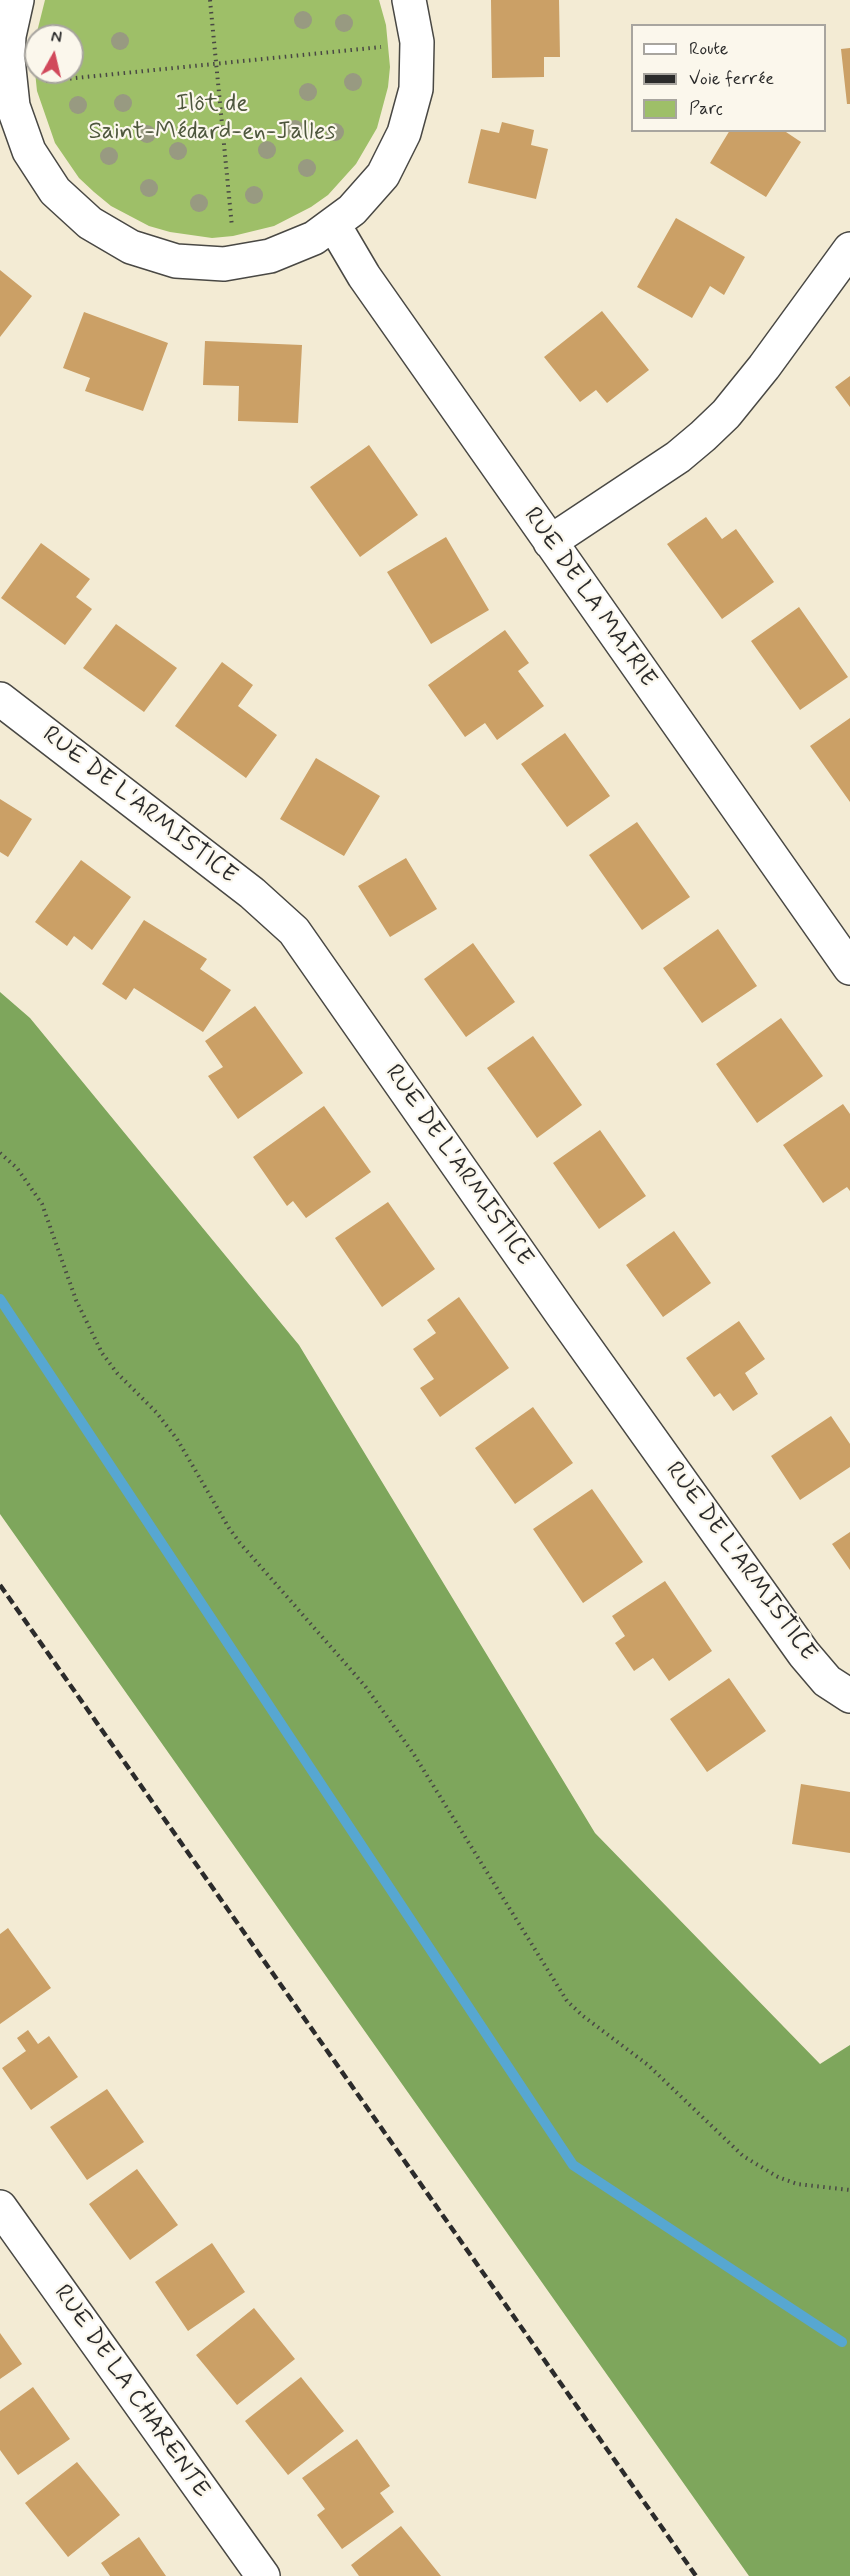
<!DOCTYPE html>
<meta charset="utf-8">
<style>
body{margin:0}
#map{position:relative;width:850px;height:2576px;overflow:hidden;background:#f3ebd4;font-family:Mynerve,sans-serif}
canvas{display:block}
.legend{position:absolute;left:631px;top:24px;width:195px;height:108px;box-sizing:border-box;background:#fbf7ec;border:2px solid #a8a59f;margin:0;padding:8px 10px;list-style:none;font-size:18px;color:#2b2b2b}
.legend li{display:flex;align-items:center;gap:12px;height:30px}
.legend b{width:30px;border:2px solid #a8a59f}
.north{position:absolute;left:24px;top:24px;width:60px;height:60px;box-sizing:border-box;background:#fbf7ec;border:2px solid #a8a59f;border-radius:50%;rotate:8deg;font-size:16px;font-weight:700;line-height:24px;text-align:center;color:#2b2b2b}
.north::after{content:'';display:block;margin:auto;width:21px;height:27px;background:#d1495b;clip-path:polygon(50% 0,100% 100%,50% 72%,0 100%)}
</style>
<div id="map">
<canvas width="850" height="2576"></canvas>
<ul class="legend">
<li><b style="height:8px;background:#fff"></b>Route</li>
<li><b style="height:8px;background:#2b2b2b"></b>Voie ferrée</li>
<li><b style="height:16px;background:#9ebf68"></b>Parc</li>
</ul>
<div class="north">N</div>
</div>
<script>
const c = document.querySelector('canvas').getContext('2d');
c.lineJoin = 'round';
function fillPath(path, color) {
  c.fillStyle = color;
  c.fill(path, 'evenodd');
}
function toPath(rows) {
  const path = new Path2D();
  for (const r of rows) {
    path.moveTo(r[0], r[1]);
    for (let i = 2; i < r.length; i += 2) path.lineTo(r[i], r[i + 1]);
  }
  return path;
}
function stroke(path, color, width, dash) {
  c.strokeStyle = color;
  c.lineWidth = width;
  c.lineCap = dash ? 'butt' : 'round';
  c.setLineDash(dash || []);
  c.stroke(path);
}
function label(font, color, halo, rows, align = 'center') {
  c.font = font + ' Mynerve,sans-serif';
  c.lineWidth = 4.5;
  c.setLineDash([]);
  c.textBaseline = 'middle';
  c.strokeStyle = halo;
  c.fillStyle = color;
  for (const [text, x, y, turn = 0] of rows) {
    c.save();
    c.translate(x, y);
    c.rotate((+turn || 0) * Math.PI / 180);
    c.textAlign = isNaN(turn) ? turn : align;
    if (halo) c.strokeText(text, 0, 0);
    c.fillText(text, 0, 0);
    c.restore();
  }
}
fillPath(toPath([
 [45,0,379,0,386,25,390,67,388,87,377,128,356,164,328,195,311,207,274,226,233,236,212,238,170,232,149,226,111,206,94,192,79,178,55,143,37,91,34,62,36,41,36,38,36,72,72,72,72,36,36,36]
]), '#9ebf68');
fillPath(toPath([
 [0,992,30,1018,299,1345,595,1833,820,2064,850,2045,850,2576,749,2576,0,1514]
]), '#7ea65c');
stroke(toPath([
 [0,1299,573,2165,842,2342]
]), '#57a7d1', 10);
fillPath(toPath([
 [491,0,559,0,560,57,544,57,544,77,492,78],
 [850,48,850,104,847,104,841,49],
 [502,122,534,130,531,145,548,149,536,199,468,183,481,129,499,133],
 [730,130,783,130,801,142,766,197,710,163],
 [676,218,745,257,724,295,710,286,692,318,637,287],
 [0,270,32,296,0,337],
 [602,311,649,370,607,403,596,390,580,402,544,357],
 [84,312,168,343,143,411,85,391,90,378,63,368],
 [205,341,302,345,298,423,238,421,239,386,203,385],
 [850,376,850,407,835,387],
 [369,445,418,515,360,557,310,487],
 [706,517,722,539,736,529,774,582,722,619,667,544],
 [446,537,489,610,431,644,387,572],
 [41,543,90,579,76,597,92,609,65,645,1,598],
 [799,607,848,677,800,710,751,641],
 [116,624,177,668,144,712,83,668],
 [505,630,529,663,518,671,544,706,497,740,485,723,465,737,428,685],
 [222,662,253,685,238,706,277,735,246,778,175,726],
 [850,718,850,802,810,746],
 [565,733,610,796,567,827,521,764],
 [316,758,380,796,344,856,280,819],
 [0,799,32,819,8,857,0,852],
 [637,822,690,897,642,930,589,855],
 [406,858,437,909,390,937,358,886],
 [81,860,131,897,92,950,74,936,67,946,35,922],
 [144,920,207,959,200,969,231,990,203,1032,134,988,126,1000,102,984],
 [718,929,757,986,702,1023,663,968],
 [473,943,515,1002,466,1037,424,979],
 [255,1006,303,1073,238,1119,208,1076,223,1067,205,1041],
 [781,1018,823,1076,757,1123,716,1064],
 [533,1036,582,1105,537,1138,487,1068],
 [843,1104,850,1114,850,1191,847,1187,823,1203,783,1145],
 [324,1106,371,1172,306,1218,293,1201,287,1206,253,1157],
 [600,1130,646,1196,599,1229,553,1163],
 [388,1202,435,1269,382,1307,335,1238],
 [674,1231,711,1283,663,1317,626,1265],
 [459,1297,509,1368,440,1417,420,1388,434,1379,413,1349,436,1333,427,1320],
 [739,1321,765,1359,745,1373,758,1394,733,1411,720,1393,714,1397,686,1358],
 [533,1407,573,1463,515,1504,475,1448],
 [831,1416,850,1444,850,1467,800,1500,771,1456],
 [592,1489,643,1562,583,1603,533,1529],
 [850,1532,850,1570,832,1544],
 [665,1581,712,1651,669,1681,653,1658,634,1671,615,1643,625,1636,612,1616],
 [729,1678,766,1731,707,1772,670,1719],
 [801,1784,850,1792,850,1853,792,1844],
 [8,1928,51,1988,0,2024,0,1934],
 [28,2030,38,2044,49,2036,78,2077,31,2110,2,2068,26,2051,17,2038],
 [107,2089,144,2142,87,2180,50,2127],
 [137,2169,178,2225,130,2260,89,2204],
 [212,2243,245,2292,188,2331,155,2282],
 [254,2308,295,2359,237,2405,196,2355],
 [0,2333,22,2364,0,2379],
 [301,2377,344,2431,288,2475,245,2421],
 [33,2387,70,2439,18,2475,0,2450,0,2411],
 [357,2439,390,2486,380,2493,394,2512,342,2549,317,2515,325,2509,302,2478],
 [77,2462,120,2515,68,2557,25,2503],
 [401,2526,441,2576,359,2576,351,2565],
 [139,2537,166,2576,110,2576,101,2563]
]), '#cba066');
const minor = toPath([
 [17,0,9,36,8,59,13,106,29,151,55,191,90,223,131,247,176,261,224,264,270,256,314,238,352,210,383,175,404,133,416,89,417,42,409,0],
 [334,225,364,276,850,968],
 [550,542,678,457,703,436,726,414,764,367,850,249],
 [0,699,252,893,294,931,561,1313,804,1654,827,1681,850,1696],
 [0,2207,263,2576]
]);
stroke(minor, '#494844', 36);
stroke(toPath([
 [210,0,232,227],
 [46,81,381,47],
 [0,1153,17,1168,42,1204,76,1300,102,1353,117,1373,156,1412,177,1439,229,1528,240,1543,365,1686,413,1753,567,2001,583,2016,648,2065,743,2156,778,2177,797,2184,850,2190]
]), '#494844', 4, [1.5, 4.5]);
stroke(minor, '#fff', 33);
stroke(toPath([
 [0,1585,696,2576]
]), '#2b2b2b', 4.5, [9, 4.5]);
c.fillStyle = '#989a81';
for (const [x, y] of [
 [303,20],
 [344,23],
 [120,41],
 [353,82],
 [308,92],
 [123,103],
 [78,105],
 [295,129],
 [335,132],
 [147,134],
 [267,150],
 [178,151],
 [109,156],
 [307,168],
 [149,188],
 [254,195],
 [199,203]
]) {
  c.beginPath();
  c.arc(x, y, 9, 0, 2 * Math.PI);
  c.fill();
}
label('24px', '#4e573d', '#fbf7ec', [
 ["Ilôt de",212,105],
 ["Saint-Médard-en-Jalles",212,133]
]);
label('24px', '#2b2b2b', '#fbf7ec', [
 ["RUE DE LA MAIRIE",589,598,55],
 ["RUE DE L'ARMISTICE",139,806,38],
 ["RUE DE L'ARMISTICE",458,1166,55],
 ["RUE DE L'ARMISTICE",740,1562,54],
 ["RUE DE LA CHARENTE",131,2392,55]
]);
</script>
